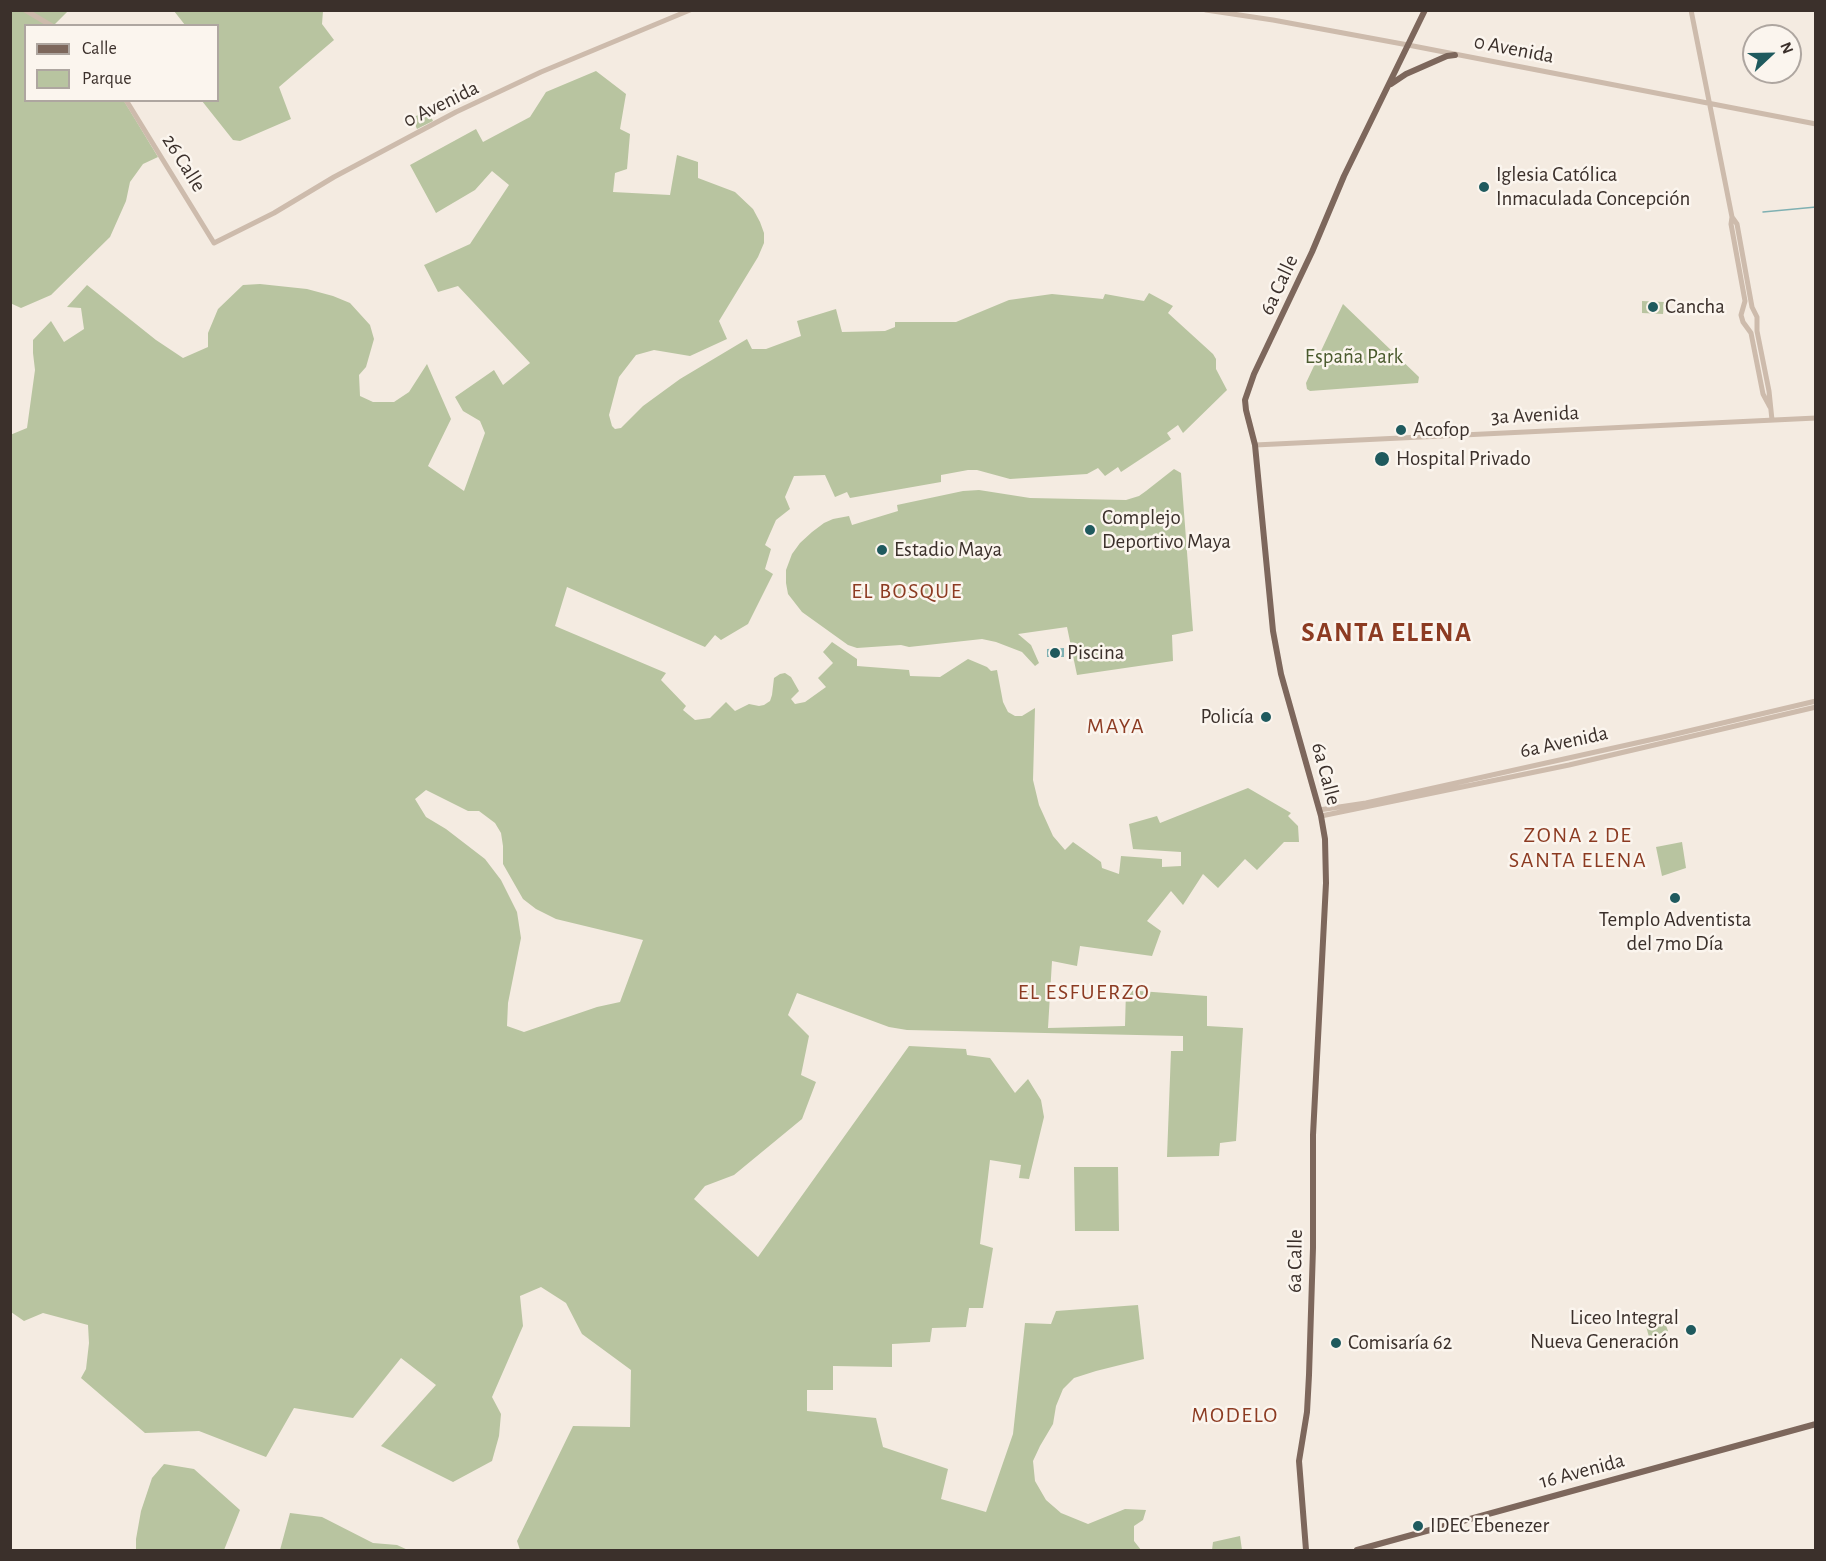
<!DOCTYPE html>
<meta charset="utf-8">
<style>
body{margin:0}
#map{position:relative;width:1826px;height:1561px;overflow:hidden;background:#f4ebe1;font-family:"Alegreya Sans",sans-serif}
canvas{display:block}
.frame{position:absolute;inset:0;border:12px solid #3b302b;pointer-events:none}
.legend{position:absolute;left:24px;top:24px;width:195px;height:78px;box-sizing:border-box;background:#fbf5ee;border:2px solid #aea6a0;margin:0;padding:8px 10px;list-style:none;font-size:18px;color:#3b302b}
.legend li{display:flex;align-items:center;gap:12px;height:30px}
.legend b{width:30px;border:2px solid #aea6a0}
.north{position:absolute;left:1742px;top:24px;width:60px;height:60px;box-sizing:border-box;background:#fbf5ee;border:2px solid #aea6a0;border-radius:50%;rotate:68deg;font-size:16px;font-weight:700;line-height:24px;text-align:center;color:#3b302b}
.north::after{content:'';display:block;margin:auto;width:21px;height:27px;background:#1f5a5e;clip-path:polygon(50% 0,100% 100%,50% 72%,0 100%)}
</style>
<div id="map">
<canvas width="1826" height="1561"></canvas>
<div class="frame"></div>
<ul class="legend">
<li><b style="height:8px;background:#7d675c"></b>Calle</li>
<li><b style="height:16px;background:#b8c4a0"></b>Parque</li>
</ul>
<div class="north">N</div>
</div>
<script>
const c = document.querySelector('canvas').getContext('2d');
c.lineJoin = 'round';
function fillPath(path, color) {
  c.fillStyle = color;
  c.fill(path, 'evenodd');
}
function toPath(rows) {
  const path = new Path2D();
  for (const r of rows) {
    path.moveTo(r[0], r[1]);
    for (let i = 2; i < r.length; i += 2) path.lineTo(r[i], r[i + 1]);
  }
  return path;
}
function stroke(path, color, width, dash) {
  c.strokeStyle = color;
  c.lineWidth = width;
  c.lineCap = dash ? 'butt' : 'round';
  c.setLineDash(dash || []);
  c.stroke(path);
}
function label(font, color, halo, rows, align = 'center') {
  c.font = font + ' "Alegreya Sans",sans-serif';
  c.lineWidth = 5;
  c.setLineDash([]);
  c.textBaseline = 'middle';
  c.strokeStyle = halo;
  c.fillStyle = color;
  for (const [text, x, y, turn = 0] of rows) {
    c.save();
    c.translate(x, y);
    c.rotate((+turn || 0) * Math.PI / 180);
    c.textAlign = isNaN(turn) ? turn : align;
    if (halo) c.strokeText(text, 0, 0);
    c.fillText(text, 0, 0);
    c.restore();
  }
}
fillPath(toPath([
 [10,11,68,11,54,25,26,26,26,100,124,101,158,157,143,164,130,182,126,201,110,237,51,295,21,308,10,303],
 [174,11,323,11,322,24,334,40,279,87,291,119,240,141,233,140,202,101,218,100,218,26,185,25],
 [596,71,626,94,620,129,630,134,627,169,615,173,613,192,670,195,677,155,698,162,698,178,735,192,753,209,760,222,764,233,764,243,758,257,719,321,727,339,690,356,654,350,636,355,619,377,609,415,612,426,615,429,621,428,643,406,680,379,747,339,752,349,766,349,801,336,797,321,836,309,842,332,885,331,895,327,895,322,956,322,1009,300,1052,294,1103,299,1105,294,1144,301,1149,293,1173,306,1168,313,1213,354,1216,359,1216,369,1227,390,1183,433,1178,425,1167,433,1171,439,1121,472,1118,467,1105,476,1098,468,1087,474,1010,479,977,470,968,470,941,475,941,482,850,498,847,492,835,497,825,475,794,476,785,497,790,509,776,520,765,545,771,549,765,569,773,574,748,624,721,640,715,635,705,647,567,587,555,626,666,673,661,680,686,706,683,710,695,720,710,718,726,702,735,711,749,704,759,706,764,705,770,701,772,695,774,678,780,674,785,673,791,677,799,691,791,699,795,704,805,702,826,687,818,678,833,663,823,652,832,642,857,659,857,666,909,670,910,676,940,677,968,659,987,667,991,671,997,670,1003,702,1008,712,1015,716,1022,716,1035,708,1033,780,1039,805,1053,836,1065,850,1073,842,1101,862,1102,868,1119,874,1121,856,1162,859,1162,867,1181,866,1181,852,1133,849,1129,824,1157,816,1160,823,1248,788,1291,813,1288,816,1298,826,1299,842,1284,842,1257,870,1245,859,1218,888,1203,874,1183,905,1171,891,1147,921,1161,931,1152,956,1080,946,1077,966,1052,961,1048,1028,1125,1026,1126,990,1207,996,1207,1026,1243,1028,1236,1141,1220,1143,1219,1156,1167,1157,1171,1051,1183,1051,1183,1036,907,1030,889,1027,797,993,788,1015,809,1036,801,1075,816,1082,802,1119,734,1175,705,1186,694,1199,758,1257,909,1046,966,1049,967,1055,990,1058,1015,1093,1028,1079,1041,1100,1044,1117,1029,1179,1019,1178,1021,1165,990,1160,980,1244,993,1248,983,1308,969,1308,966,1327,932,1328,930,1342,892,1344,892,1367,833,1366,833,1390,807,1390,807,1411,876,1418,883,1447,948,1469,941,1499,986,1512,1013,1434,1025,1323,1051,1324,1056,1311,1138,1305,1144,1359,1096,1371,1074,1378,1063,1389,1056,1406,1053,1424,1040,1446,1033,1461,1035,1481,1046,1500,1061,1513,1088,1524,1125,1509,1146,1510,1143,1520,1134,1526,1134,1541,1141,1550,520,1550,517,1541,573,1426,630,1427,631,1370,582,1334,566,1303,541,1287,520,1296,523,1326,492,1397,501,1414,499,1436,492,1461,453,1482,381,1446,436,1385,401,1358,353,1418,294,1408,266,1457,199,1431,145,1433,81,1378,86,1369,89,1343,88,1325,43,1313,24,1321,11,1312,10,435,27,428,35,370,33,353,33,340,51,321,64,342,84,329,81,308,67,307,87,285,156,340,183,358,208,347,208,333,218,309,243,285,260,284,307,289,333,296,350,303,370,325,374,339,366,367,359,375,360,396,373,402,394,402,409,392,427,364,451,419,428,466,464,491,485,433,480,421,463,411,455,397,494,370,503,385,530,363,458,286,438,292,424,265,470,244,509,185,492,171,475,190,436,213,410,165,476,129,483,142,530,117,546,92],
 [426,790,468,811,479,811,495,823,501,833,503,846,503,864,523,899,536,909,556,919,643,940,620,1002,597,1007,524,1032,507,1026,508,1003,521,938,517,912,501,880,485,859,446,829,426,817,415,799],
 [428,110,433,121,417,129,412,118],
 [1642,301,1664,302,1663,314,1642,313],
 [1343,304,1419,377,1418,383,1310,391,1307,389,1306,383],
 [1174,469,1181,473,1193,631,1172,635,1173,661,1077,675,1067,627,1018,634,1031,645,1039,663,1035,666,1022,652,996,642,982,639,909,647,901,645,857,648,848,645,802,612,788,594,786,583,786,570,792,554,800,543,812,532,824,523,833,519,849,516,852,525,898,511,897,505,963,491,979,490,1030,498,1126,500,1139,496,1146,491],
 [1682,842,1686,868,1662,876,1656,847],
 [1074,1167,1118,1167,1119,1231,1075,1231],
 [1664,1320,1668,1331,1649,1337,1646,1326],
 [164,1464,194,1469,240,1510,224,1550,136,1550,136,1539,141,1511,152,1478],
 [290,1513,322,1517,373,1543,397,1545,408,1550,280,1550],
 [1240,1536,1242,1550,1212,1550,1213,1542]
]), '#b8c4a0');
fillPath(toPath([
 [1064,648,1064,657,1047,657,1047,649]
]), '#7fb0b2');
stroke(toPath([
 [1763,212,1816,207]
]), '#7fb0b2', 1.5);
stroke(toPath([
 [25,10,52,26],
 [1206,10,1273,20,1408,45,1816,124],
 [1691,10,1732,217,1731,224,1745,301,1741,315,1743,322,1751,333,1763,394,1770,407],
 [126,100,214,243,274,213,334,177,456,112,541,72,690,10],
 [1732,217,1737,224,1752,307,1757,317,1757,331,1769,391,1772,420],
 [1255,445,1816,418],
 [1319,810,1366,803,1663,737,1816,701],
 [1321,816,1569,765,1816,707]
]), '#cdbbac', 5);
stroke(toPath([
 [1391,84,1406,74,1447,56,1455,55],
 [1306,1550,1299,1461,1307,1412,1309,1375,1313,1248,1313,1135,1326,883,1325,839,1321,816,1281,674,1273,631,1255,445,1246,410,1245,400,1254,374,1312,252,1344,176,1425,10],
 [1357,1550,1816,1424]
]), '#7d675c', 6);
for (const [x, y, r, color] of [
 [1484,187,6,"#1f5a5e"],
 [1653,307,6,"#1f5a5e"],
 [1401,430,6,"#1f5a5e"],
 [1382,459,8,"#1f5a5e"],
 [1090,530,6,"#1f5a5e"],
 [882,550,6,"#1f5a5e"],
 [1055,653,6,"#1f5a5e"],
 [1266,717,6,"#1f5a5e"],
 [1675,898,6,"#1f5a5e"],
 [1691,1330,6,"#1f5a5e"],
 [1336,1343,6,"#1f5a5e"],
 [1418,1526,6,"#1f5a5e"]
]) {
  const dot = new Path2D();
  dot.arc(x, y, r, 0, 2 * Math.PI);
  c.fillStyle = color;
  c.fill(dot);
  stroke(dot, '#fbf5ee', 2);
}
label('21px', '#3b302b', '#fbf5ee', [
 ["0 Avenida",1514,49,11],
 ["0 Avenida",441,104,-26],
 ["26 Calle",184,163,58],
 ["6a Calle",1279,285,-65],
 ["3a Avenida",1535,415,-3],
 ["6a Avenida",1564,742,-12],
 ["6a Calle",1326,774,75],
 ["6a Calle",1295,1261,-89],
 ["16 Avenida",1582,1471,-15]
]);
label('21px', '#3b302b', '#fbf5ee', [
 ["Iglesia Católica",1496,175],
 ["Inmaculada Concepción",1496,199],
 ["Cancha",1665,307],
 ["Acofop",1413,430],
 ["Hospital Privado",1396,459],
 ["Complejo",1102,518],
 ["Deportivo Maya",1102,542],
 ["Estadio Maya",894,550],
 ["Piscina",1067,653],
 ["Policía",1254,717,"right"],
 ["Templo Adventista",1675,920,"center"],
 ["del 7mo Día",1675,944,"center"],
 ["Liceo Integral",1679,1318,"right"],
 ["Nueva Generación",1679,1342,"right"],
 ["Comisaría 62",1348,1343],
 ["IDEC Ebenezer",1430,1526]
], 'left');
label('21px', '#4a5a2e', '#fbf5ee', [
 ["España Park",1354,357]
]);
c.letterSpacing = '1.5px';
label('22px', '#8c3b22', '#fbf5ee', [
 ["EL BOSQUE",907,591],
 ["MAYA",1116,726],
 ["ZONA 2 DE",1578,835],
 ["SANTA ELENA",1578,860],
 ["EL ESFUERZO",1084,992],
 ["MODELO",1235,1415]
]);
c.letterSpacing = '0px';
c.letterSpacing = '1.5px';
label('bold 27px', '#8c3b22', '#fbf5ee', [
 ["SANTA ELENA",1387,633]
]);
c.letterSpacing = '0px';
</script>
